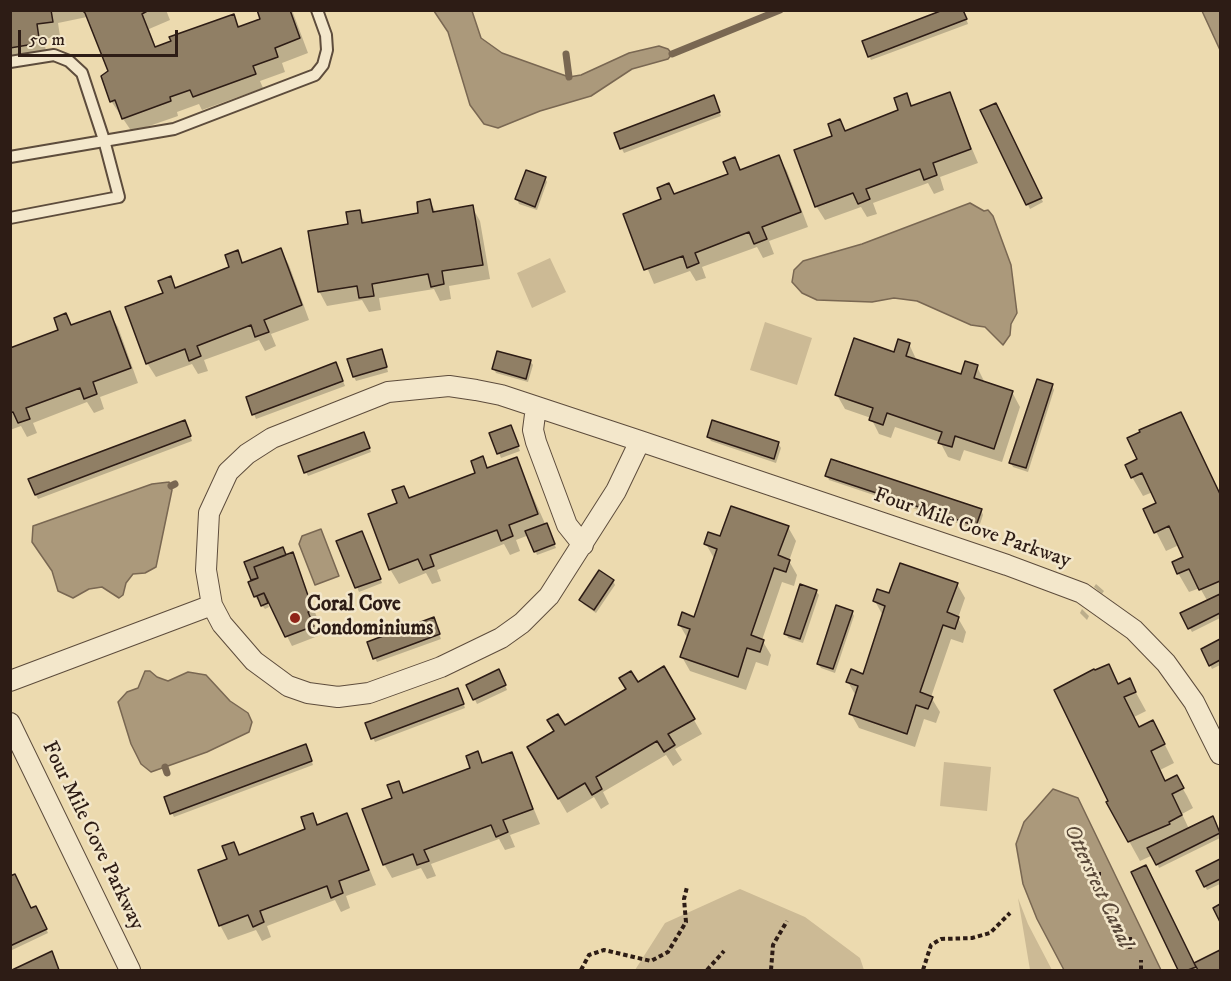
<!DOCTYPE html>
<style>
body{margin:0}
#map{position:relative;width:1231px;height:981px;overflow:hidden;background:#ecdaaf;font-family:"IM FELL DW Pica",serif}
canvas{display:block}
.frame{position:absolute;inset:0;border:12px solid #2d1c15;pointer-events:none}
.scale{position:absolute;left:18px;top:30px;width:160px;height:27px;box-sizing:border-box;border:3px solid #2d1c15;border-top:0;padding-left:8px;font-size:18px;line-height:21px;white-space:nowrap;color:#2d1c15;-webkit-text-stroke:4px #f3e7cb;paint-order:stroke}
</style>
<div id="map">
<canvas width="1231" height="981"></canvas>
<div class="frame"></div>
<div class="scale">50 m</div>
</div>
<script>
const c = document.querySelector('canvas').getContext('2d');
c.lineJoin = 'round';
function fillPath(path, color) {
  c.fillStyle = color;
  c.fill(path, 'evenodd');
}
function toPath(rows) {
  const path = new Path2D();
  for (const r of rows) {
    path.moveTo(r[0], r[1]);
    for (let i = 2; i < r.length; i += 2) path.lineTo(r[i], r[i + 1]);
  }
  return path;
}
function stroke(path, color, width, dash) {
  c.strokeStyle = color;
  c.lineWidth = width;
  c.lineCap = dash ? 'butt' : 'round';
  c.setLineDash(dash || []);
  c.stroke(path);
}
function label(font, color, halo, rows, align = 'center') {
  c.font = font + ' "IM FELL DW Pica",serif';
  c.lineWidth = 5;
  c.setLineDash([]);
  c.textBaseline = 'middle';
  c.strokeStyle = halo;
  c.fillStyle = color;
  for (const [text, x, y, turn = 0] of rows) {
    c.save();
    c.translate(x, y);
    c.rotate((+turn || 0) * Math.PI / 180);
    c.textAlign = isNaN(turn) ? turn : align;
    if (halo) c.strokeText(text, 0, 0);
    c.fillText(text, 0, 0);
    c.restore();
  }
}
fillPath(toPath([
 [550,258,566,292,532,308,517,273],
 [765,322,812,338,797,385,750,370],
 [944,762,991,767,987,811,940,806],
 [740,889,805,917,860,958,864,970,635,970,665,923],
 [1018,898,1028,924,1052,970,1030,970]
]), '#ccba95');
const water = toPath([
 [434,11,472,11,481,38,502,53,569,77,581,75,629,53,659,46,668,49,672,54,668,59,632,69,591,96,540,111,498,128,484,124,470,105,448,32,434,11],
 [1202,11,1220,11,1220,50,1202,11],
 [970,203,984,211,988,210,993,216,1011,265,1017,313,1011,324,1010,335,1003,345,985,327,971,325,917,301,894,298,872,302,817,300,802,293,792,282,794,270,803,261,862,244,970,203],
 [169,482,172,490,156,567,145,573,133,574,126,583,123,595,119,598,102,587,89,589,73,598,58,591,52,571,32,542,33,526,152,484,169,482],
 [321,529,339,576,315,585,299,544,302,536,321,529],
 [145,671,150,671,157,677,168,681,188,672,206,675,230,701,248,713,252,722,249,732,207,752,151,772,141,764,131,744,118,702,127,692,138,688,145,671],
 [1053,789,1078,798,1161,970,1064,970,1037,919,1023,884,1016,844,1024,822,1053,789]
]);
fillPath(water, '#ab997b');
stroke(water, '#796752', 1.5);
fillPath(toPath([
 [10,10,166,10,170,20,149,29,156,48,233,15,240,28,262,20,258,10,292,10,308,53,282,63,285,72,260,81,263,88,202,110,199,104,177,112,178,116,132,132,111,101,110,71,87,17,58,23,60,36,44,39,46,52,10,64],
 [963,10,968,24,871,60,869,56],
 [949,94,978,163,940,177,944,190,934,194,928,183,873,203,877,214,867,217,861,207,825,220,816,206,840,121,846,132,900,111,906,95,913,107],
 [715,101,721,116,624,153,622,149,616,134],
 [998,109,1043,202,1030,209,982,111],
 [778,157,787,171,808,227,769,241,774,254,763,258,757,247,702,267,706,278,696,281,690,271,654,284,625,215,663,200,669,185,675,195,730,175,735,159,742,171],
 [545,178,547,182,537,210,519,204,517,199],
 [430,201,436,213,472,207,480,221,490,279,449,286,451,299,440,301,434,289,379,298,381,310,369,312,362,300,327,306,319,291,359,212,366,224,420,215],
 [281,250,289,265,309,320,271,334,276,346,265,351,259,340,204,360,208,371,198,374,192,364,156,377,147,363,170,278,177,289,231,268,237,252,244,264],
 [109,313,118,327,138,383,100,397,104,409,94,413,87,402,33,423,37,433,27,437,21,426,10,430,10,350,60,331,66,315,72,326],
 [909,344,917,361,962,376,977,367,985,383,1012,392,1020,407,1002,462,964,450,960,461,948,457,940,442,895,427,891,438,879,434,871,418,845,409,837,395],
 [384,355,388,372,356,381,354,377],
 [530,361,533,365,528,382,496,373,494,369],
 [338,368,345,386,256,419,247,398],
 [1052,386,1054,390,1028,472,1013,467,1011,463],
 [1181,414,1220,493,1220,618,1192,632,1182,614,1208,602,1200,588,1189,592,1178,573,1185,557,1179,545,1166,551,1145,510,1158,501,1153,492,1143,496,1132,477,1139,460],
 [187,426,192,441,38,499,36,495,30,480],
 [512,431,520,451,501,458,499,453],
 [708,437,778,443,781,448,776,463,711,441],
 [366,438,371,452,308,476,306,472],
 [482,458,489,470,516,459,556,548,537,555,529,535,516,540,520,551,510,555,504,544,437,570,441,581,432,584,426,573,399,584,390,569,403,487,410,499,477,474],
 [827,476,981,510,983,515,978,530,829,480],
 [788,527,796,541,789,561,797,575,794,586,782,582,762,640,771,655,768,666,756,662,746,690,690,671,682,657,688,639,679,624,695,618,715,560,706,544,721,538],
 [364,537,382,583,359,592,338,542],
 [292,554,318,620,313,622,318,636,292,646,268,599,266,600,269,607,265,609,255,597,250,583,253,581,246,563],
 [613,581,615,585,596,613,583,604,581,600],
 [957,584,965,598,958,618,966,632,963,643,951,639,931,697,940,712,936,723,924,719,915,747,859,728,851,714,856,696,848,682,864,675,883,616,875,601,890,595],
 [1096,584,1104,591,1102,594,1094,587],
 [816,591,819,595,803,643,788,638,786,633],
 [1082,609,1089,616,1087,620,1080,613],
 [852,612,854,616,835,673,821,668,818,664],
 [435,623,441,639,377,662,375,658],
 [1220,641,1220,665,1212,669,1203,650],
 [1108,666,1119,685,1129,680,1146,711,1134,717,1140,728,1163,741,1174,763,1160,770,1166,782,1176,777,1187,796,1193,808,1182,814,1189,829,1213,818,1220,833,1220,838,1159,868,1153,855,1140,861,1108,803,1110,802,1094,672],
 [664,668,702,734,675,749,682,760,673,766,666,755,603,792,609,804,601,809,594,797,567,813,529,748],
 [501,675,507,690,477,704,468,685],
 [460,694,465,708,375,742,373,738],
 [308,750,313,765,174,817,172,813],
 [477,753,483,765,511,754,540,824,510,835,515,847,505,850,499,839,431,864,436,876,427,879,421,868,392,878,384,864,398,782,405,794,472,769],
 [312,815,319,826,347,815,376,885,346,896,350,908,341,912,335,900,267,926,271,937,262,941,256,930,228,940,220,925,233,844,240,856,307,830],
 [1220,860,1220,884,1207,890,1198,872],
 [1133,873,1194,964,1220,951,1220,970,1180,970],
 [10,878,31,910,38,912,48,933,10,951],
 [51,953,59,970,15,970]
]), '#0003');
stroke(toPath([
 [566,54,569,77],
 [672,54,780,10],
 [171,486,175,484],
 [165,767,167,773]
]), '#796752', 7);
const building = toPath([
 [10,10,51,10,53,22,37,24,39,38,34,39,34,44,10,48,10,10],
 [82,10,149,10,142,14,155,47,171,41,169,37,234,14,238,27,260,19,257,10,290,10,300,38,275,48,278,57,253,66,256,74,193,97,190,90,170,97,171,101,122,119,115,100,110,102,101,76,108,71,85,13,82,10],
 [943,10,963,10,967,19,868,57,862,41,943,10],
 [950,92,971,149,933,163,937,175,924,180,920,169,866,189,870,199,858,204,853,193,815,207,794,150,832,136,828,124,840,119,845,131,898,110,894,98,907,93,911,106,950,92],
 [714,95,720,112,620,149,614,133,714,95],
 [996,103,1042,198,1026,205,980,110,996,103],
 [779,155,801,212,762,227,767,239,754,244,749,232,695,253,699,263,687,268,683,256,644,270,623,214,661,199,657,188,669,183,674,194,728,174,723,162,735,157,740,170,779,155],
 [526,170,546,177,535,207,515,199,526,170],
 [430,199,433,212,473,205,483,265,442,271,444,284,431,287,428,274,372,284,374,296,359,298,357,286,318,292,308,231,348,224,346,212,360,210,362,223,418,213,417,202,430,199],
 [281,248,302,305,264,320,269,332,255,337,251,325,197,346,201,356,189,361,185,349,146,364,125,307,163,293,158,281,171,276,175,288,229,267,225,255,238,250,242,263,281,248],
 [110,311,131,368,93,382,97,394,84,399,80,388,26,408,30,419,18,423,13,412,10,413,10,348,58,330,54,318,66,313,71,325,110,311],
 [854,338,894,352,898,339,910,343,906,356,961,374,965,361,978,365,974,378,1013,391,994,449,955,436,952,447,938,443,942,432,887,413,883,425,869,420,873,408,835,395,854,338],
 [382,349,387,367,353,377,347,359,382,349],
 [497,351,531,360,526,379,492,369,497,351],
 [336,362,343,381,252,415,246,397,336,362],
 [1037,379,1053,384,1026,468,1009,463,1037,379],
 [1181,412,1220,494,1220,581,1199,590,1189,569,1177,574,1172,562,1183,557,1169,526,1154,533,1143,509,1156,503,1142,473,1131,478,1125,465,1137,459,1127,438,1140,432,1139,430,1181,412],
 [185,420,191,436,35,495,28,479,185,420],
 [712,420,779,442,774,459,707,437,712,420],
 [511,425,519,446,497,454,489,433,511,425],
 [364,432,370,448,304,473,298,456,364,432],
 [483,456,487,468,517,457,538,514,509,525,513,536,501,541,497,530,430,555,434,566,423,570,418,559,389,570,368,514,397,503,392,490,404,486,409,498,475,473,471,461,483,456],
 [831,459,982,509,976,526,825,476,831,459],
 [731,506,789,526,778,555,790,560,786,572,774,568,751,635,764,640,760,652,747,648,738,677,680,657,690,629,678,625,682,612,694,617,717,549,704,544,708,532,720,536,731,506],
 [547,523,555,544,534,552,525,531,547,523],
 [362,531,381,579,355,588,336,541,362,531],
 [283,547,286,555,254,567,258,578,251,580,244,562,283,547],
 [293,552,313,610,308,612,314,626,285,637,264,593,254,597,248,582,258,578,254,567,293,552],
 [900,563,958,583,947,612,959,617,955,629,943,625,920,692,933,697,928,709,916,705,907,734,849,714,858,686,846,682,851,669,863,674,885,606,873,601,877,589,889,593,900,563],
 [599,570,614,580,594,610,579,600,599,570],
 [800,584,817,590,800,639,784,634,800,584],
 [264,593,268,603,261,606,257,596,264,593],
 [1220,594,1220,613,1188,629,1180,613,1220,594],
 [836,605,853,611,833,669,817,664,836,605],
 [434,617,440,634,373,659,367,642,434,617],
 [1220,639,1220,660,1209,666,1201,649,1220,639],
 [1109,664,1118,684,1130,678,1136,692,1124,697,1139,727,1153,720,1165,744,1151,751,1165,781,1177,775,1184,788,1172,794,1182,815,1169,822,1170,824,1128,842,1106,802,1108,801,1054,690,1094,669,1095,670,1109,664],
 [664,666,695,719,668,734,675,745,664,752,657,741,596,777,602,789,592,795,585,783,558,799,527,747,554,731,547,720,558,714,565,725,626,689,619,678,631,671,638,682,664,666],
 [499,669,506,685,473,700,466,685,499,669],
 [458,688,464,704,371,739,365,723,458,688],
 [306,744,312,761,170,814,164,797,306,744],
 [478,751,482,763,512,752,533,809,503,820,508,832,496,837,491,825,424,850,429,861,417,865,413,854,383,865,362,809,392,798,387,785,399,781,403,793,470,768,466,756,478,751],
 [313,813,317,825,347,813,369,870,339,881,343,893,331,898,327,886,260,911,264,922,253,927,248,915,219,926,198,870,227,859,222,846,234,842,239,855,305,829,301,817,313,813],
 [1213,816,1220,833,1156,865,1147,848,1213,816],
 [1220,859,1220,879,1204,887,1196,871,1220,859],
 [1146,865,1196,967,1188,970,1178,970,1131,872,1146,865],
 [15,874,31,908,36,906,47,929,10,946,10,876,15,874],
 [1220,904,1220,922,1213,908,1220,904],
 [1220,950,1220,970,1198,970,1194,963,1220,950],
 [52,951,59,970,12,970,50,952,52,951]
]);
fillPath(building, '#907f65');
stroke(building, '#2d1c15', 1.5);
const service = toPath([
 [10,62,54,55,69,61,82,73,104,140,119,197,10,218],
 [10,157,174,129,315,75,323,65,327,50,326,35,317,10]
]);
const minor = toPath([
 [536,407,533,430,536,442,567,525,583,545],
 [640,441,616,491,549,596,522,623,501,638,441,667,369,693,338,697,308,693,288,686,254,661,222,624,212,605,206,570,209,513,228,472,247,454,272,438,388,392,449,386,476,390,501,395,640,441,1007,565,1082,593,1134,630,1166,663,1194,702,1220,754],
 [10,681,212,605],
 [10,723,130,970]
]);
stroke(service, '#5d4c3c', 14);
stroke(minor, '#5d4c3c', 22);
stroke(toPath([
 [1099,884,1099,872],
 [1130,949,1130,937],
 [581,970,589,955,604,950,651,961,668,952,686,922,684,899,687,887],
 [707,970,724,951],
 [771,970,773,945,787,921],
 [923,970,931,945,941,939,972,938,990,933,1010,913],
 [1141,970,1141,960]
]), '#2d1c15', 4, [4.5, 3]);
stroke(service, '#f3e7cb', 10);
stroke(minor, '#f3e7cb', 20);
for (const [x, y, r, color] of [
 [295,618,6,"#8f2418"]
]) {
  const dot = new Path2D();
  dot.arc(x, y, r, 0, 2 * Math.PI);
  c.fillStyle = color;
  c.fill(dot);
  stroke(dot, '#f3e7cb', 2);
}
label('21px', '#2d1c15', '#f3e7cb', [
 ["Four Mile Cove Parkway",972,529,19],
 ["Four Mile Cove Parkway",92,836,64]
]);
label('bold 21px', '#2d1c15', '#f3e7cb', [
 ["Coral Cove",307,606],
 ["Condominiums",307,630]
], 'left');
label('italic 22px', '#594839', '#f3e7cb', [
 ["Ottersrest Canal",1097,887,65]
]);
</script>
